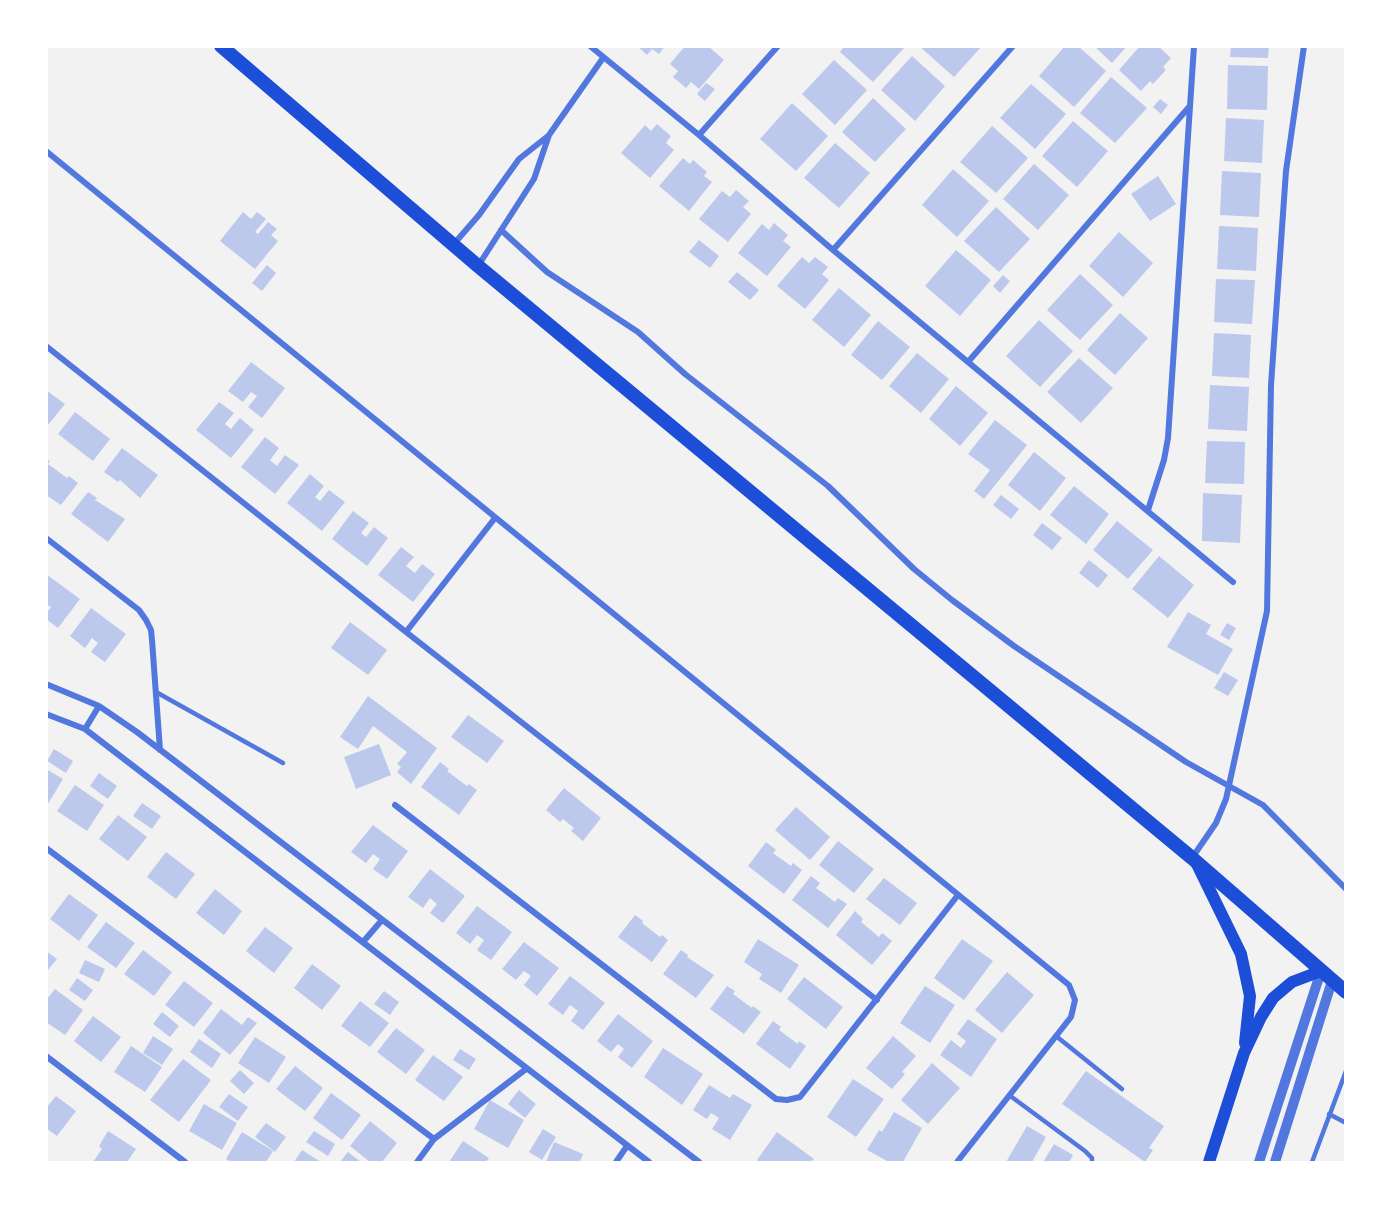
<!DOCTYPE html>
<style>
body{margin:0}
#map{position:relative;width:1392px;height:1209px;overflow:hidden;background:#f2f2f2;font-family:"Times New Roman",serif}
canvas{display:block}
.frame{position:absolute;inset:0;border:48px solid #fff;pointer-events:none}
</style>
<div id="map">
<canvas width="1392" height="1209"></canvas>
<div class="frame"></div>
</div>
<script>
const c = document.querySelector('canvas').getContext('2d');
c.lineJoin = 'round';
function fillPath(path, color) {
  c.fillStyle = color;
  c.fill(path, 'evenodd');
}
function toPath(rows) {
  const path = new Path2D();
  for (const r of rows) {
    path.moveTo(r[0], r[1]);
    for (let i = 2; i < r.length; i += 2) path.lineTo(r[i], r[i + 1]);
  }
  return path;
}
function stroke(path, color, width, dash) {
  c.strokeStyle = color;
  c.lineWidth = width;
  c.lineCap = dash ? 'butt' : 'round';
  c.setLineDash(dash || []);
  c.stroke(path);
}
fillPath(toPath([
 [637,46,665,46,659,54,652,49,647,55],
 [685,46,708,46,724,60,699,89,691,82,686,88,673,77,678,71,670,64],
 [844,46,902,46,904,48,873,82,840,52],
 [919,46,982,46,954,77],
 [1065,46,1078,46,1106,71,1074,107,1039,76],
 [1094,46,1127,46,1112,63],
 [1140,46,1158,46,1171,58,1163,67,1166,70,1153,84,1150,81,1141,91,1119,70],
 [1231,46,1269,46,1268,58,1230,57],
 [912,56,945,86,915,121,881,90],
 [834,60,867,90,835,125,802,94],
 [1228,65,1268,66,1267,110,1227,109],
 [1111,77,1147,108,1115,143,1080,113],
 [706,83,715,89,705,101,697,94],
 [1031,84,1066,114,1035,149,1000,118],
 [873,98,906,129,875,162,842,132],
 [1160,99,1168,105,1161,114,1153,107],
 [792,103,828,136,796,171,760,139],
 [1226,118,1264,120,1262,163,1224,161],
 [1073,121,1108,151,1077,187,1042,156],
 [657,124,671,136,666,143,674,150,650,178,621,153,645,125,651,131],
 [992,126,1028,158,996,193,960,162],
 [835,143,870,173,839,208,804,178],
 [683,158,690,164,693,160,707,172,704,176,712,182,689,211,659,186],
 [1034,164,1069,195,1038,230,1003,199],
 [953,169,989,201,957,237,922,205],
 [1222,171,1261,173,1259,217,1220,215],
 [1158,176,1176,204,1150,221,1131,194],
 [736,190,749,201,743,207,751,214,728,242,699,219,722,191,730,197],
 [996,207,1030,239,999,272,964,241],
 [243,212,251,219,257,212,266,219,255,232,258,234,268,222,277,229,271,235,278,241,255,269,220,241],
 [774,223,788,235,783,241,791,247,767,276,738,253,762,224,769,230],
 [1219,226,1258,228,1256,271,1217,269],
 [1119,232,1153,263,1123,297,1089,266],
 [699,240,719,256,710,268,689,252],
 [956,250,991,280,960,316,925,286],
 [802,257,809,263,815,257,828,267,822,274,829,280,805,309,777,286],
 [267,265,276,273,262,291,252,283],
 [737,272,759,290,750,300,728,282],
 [1080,274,1113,305,1080,340,1047,310],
 [1003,275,1010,281,1000,293,993,286],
 [1216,279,1255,280,1252,324,1214,322],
 [839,288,871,315,844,347,812,320],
 [1120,313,1148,338,1115,375,1087,350],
 [1039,320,1073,351,1040,387,1006,356],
 [878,321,910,347,882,380,851,355],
 [1214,333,1251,335,1249,378,1212,376],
 [917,353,949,379,921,413,889,386],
 [1079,358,1113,388,1081,423,1047,392],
 [251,362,285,388,262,418,248,407,257,396,251,392,243,402,228,391],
 [1210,385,1249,387,1247,431,1208,429],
 [956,386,988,413,960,446,929,419],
 [46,390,65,404,48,425,46,424],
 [219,402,234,413,225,424,231,429,240,418,254,430,231,458,196,430],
 [75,412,110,439,93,461,58,434],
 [995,420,1027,445,984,499,974,491,990,470,968,454],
 [265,437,279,448,270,460,277,466,285,455,299,465,275,494,241,467],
 [1207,441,1245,442,1244,484,1205,483],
 [122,448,158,475,140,498,120,480,118,482,104,472],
 [1034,452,1066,478,1040,511,1008,485],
 [46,459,50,461,48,464,67,478,69,476,78,483,61,505,46,495],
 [310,474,324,486,315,497,320,501,329,490,345,502,322,531,287,503],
 [1074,486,1109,514,1086,544,1050,515],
 [88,492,97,498,95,500,125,519,108,542,71,514],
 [1203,493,1242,495,1240,543,1202,541],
 [1001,495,1019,509,1011,519,993,505],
 [353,511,369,523,361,533,366,537,374,527,388,538,367,566,332,539],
 [1117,521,1153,550,1128,579,1093,550],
 [1042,523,1062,538,1052,550,1033,535],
 [401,547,414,557,406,566,415,573,422,564,435,574,413,602,378,575],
 [1159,556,1194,585,1168,618,1132,589],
 [1089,560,1108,575,1098,588,1079,573],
 [46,574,80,599,58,628,46,619,46,614,51,607,46,604],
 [91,608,126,634,105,662,91,652,98,643,92,638,85,648,70,636],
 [1188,612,1211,625,1206,634,1233,649,1218,675,1167,647],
 [350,622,387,650,368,675,331,648],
 [1227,623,1236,628,1229,640,1220,635],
 [1224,672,1238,680,1228,696,1214,688],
 [368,696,437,748,411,784,397,772,401,767,397,764,407,752,373,726,358,749,340,737],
 [468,715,504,741,487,763,451,737],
 [379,744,391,775,356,789,344,757],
 [54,749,73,761,66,773,47,761],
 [440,762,449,769,447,771,467,786,469,784,477,790,459,815,421,787],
 [46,769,63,779,46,807],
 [99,773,117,786,108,799,90,786],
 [75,785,104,805,87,831,57,811],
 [564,788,601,818,583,841,571,831,574,828,563,819,560,822,546,810],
 [142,803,161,816,152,829,133,816],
 [796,807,830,837,810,860,775,830],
 [118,815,147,837,128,861,99,839],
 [373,825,408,851,387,879,373,869,380,859,373,854,366,863,351,852],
 [838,841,874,869,854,893,819,865],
 [766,842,776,850,773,853,791,866,793,863,802,870,784,894,748,866],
 [166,852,195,874,176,899,147,877],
 [430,869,465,896,443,923,430,913,437,904,430,898,423,908,408,897],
 [811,876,820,883,816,888,835,902,838,898,847,904,828,928,792,900],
 [884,878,917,903,900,925,866,899],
 [215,889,242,911,224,935,196,913],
 [69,894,98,915,79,941,50,919],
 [477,906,512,932,491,960,477,950,484,940,477,935,470,944,456,933],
 [855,911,863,919,861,922,879,937,882,933,892,941,872,965,836,935],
 [635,915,643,921,642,923,660,937,662,935,668,940,652,962,618,937],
 [106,922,135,943,116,968,87,947],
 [265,927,293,948,274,973,246,951],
 [758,939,799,965,781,993,759,979,762,974,744,962],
 [962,939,993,961,964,1000,934,978],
 [524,942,559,968,537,996,524,985,531,976,524,971,516,980,502,969],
 [143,950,172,972,154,996,124,974],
 [681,950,688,955,687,957,714,975,696,998,663,974],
 [46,951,57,959,48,970,46,968],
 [85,960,105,969,99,982,79,973],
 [312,964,341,986,322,1010,294,988],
 [1007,972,1034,995,1002,1033,975,1010],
 [570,976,605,1003,583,1030,571,1021,578,1011,570,1005,563,1015,548,1004],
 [804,977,843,1007,826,1029,787,999],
 [77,978,93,990,85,1001,69,990],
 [184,981,213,1003,194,1027,165,1005],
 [727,986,735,991,733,994,752,1008,753,1006,761,1012,744,1034,710,1009],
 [925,986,955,1005,930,1043,900,1023],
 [55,989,83,1010,65,1035,46,1022,46,1000],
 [384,991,399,1002,390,1015,374,1004],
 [360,1001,389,1023,370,1047,341,1026],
 [221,1009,242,1025,248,1017,257,1023,230,1055,203,1033],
 [162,1012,179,1026,170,1037,153,1024],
 [618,1014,653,1041,632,1068,618,1057,624,1049,618,1044,611,1052,597,1041],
 [93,1016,121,1037,101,1062,74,1041],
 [968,1019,997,1039,971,1077,940,1055,951,1040,961,1048,966,1041,957,1034],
 [773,1021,781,1027,779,1030,798,1044,799,1041,806,1046,790,1069,756,1044],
 [396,1028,425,1050,406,1074,377,1052],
 [153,1036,173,1049,162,1065,143,1053],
 [893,1036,916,1056,902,1072,905,1074,892,1089,866,1068],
 [255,1037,286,1057,269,1083,238,1063],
 [199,1039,221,1054,212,1068,190,1052],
 [131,1046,162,1067,145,1092,114,1072],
 [663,1048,703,1074,682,1105,644,1077],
 [460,1049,476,1059,469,1070,453,1060],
 [433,1055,463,1077,444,1101,415,1080],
 [183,1059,211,1080,179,1122,150,1100],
 [932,1063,960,1088,928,1124,901,1100],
 [295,1066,323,1088,305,1111,276,1089],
 [240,1070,254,1083,244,1094,230,1081],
 [1086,1071,1164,1126,1149,1148,1153,1150,1145,1162,1062,1104],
 [853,1079,884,1099,856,1137,827,1117],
 [709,1085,730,1098,733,1094,752,1105,730,1140,712,1129,719,1118,711,1113,707,1119,693,1110],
 [519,1090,536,1104,525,1118,508,1104],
 [331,1093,361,1115,342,1140,313,1118],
 [229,1094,248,1107,238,1121,219,1107],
 [56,1096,76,1111,57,1136,46,1128,46,1108],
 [490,1100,524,1120,508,1148,474,1129],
 [204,1104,237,1123,222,1150,189,1131],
 [894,1112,922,1128,903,1162,889,1162,867,1150,879,1130,882,1132],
 [370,1121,397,1143,382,1162,370,1162,350,1146],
 [266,1123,286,1137,275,1152,255,1137],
 [1027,1126,1046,1137,1032,1162,1006,1162],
 [543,1129,556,1137,542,1160,529,1152],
 [108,1131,136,1149,127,1162,93,1162,102,1149,99,1146],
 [314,1131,335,1144,328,1156,306,1142],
 [242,1132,273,1151,266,1162,231,1162,226,1159],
 [777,1132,814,1159,811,1162,759,1162,757,1160],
 [463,1141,489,1158,486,1162,449,1162],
 [554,1142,583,1154,580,1162,546,1162],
 [1054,1144,1073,1155,1069,1162,1043,1162],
 [302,1150,321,1162,294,1162],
 [348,1152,361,1162,340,1162]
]), '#bdc9ec');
stroke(toPath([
 [156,692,283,763],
 [1056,1036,1122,1089],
 [1009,1095,1085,1151,1092,1158,1092,1162],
 [1329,1114,1346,1123],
 [1312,1162,1346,1071]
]), '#5277de', 4.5);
stroke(toPath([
 [590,46,699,135],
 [778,46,699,135,833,250,1233,582],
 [46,151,1069,985,1075,1000,1071,1017,957,1162],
 [501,230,547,272,638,332,685,374,828,486,914,569,952,600,1014,646,1186,762,1263,805,1346,889],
 [453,245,479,215,519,159,548,136],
 [833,250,1013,46],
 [478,266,534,179,549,135,603,58],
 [46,346,406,632,877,1000],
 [968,362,1189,107],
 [1148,510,1164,460,1168,438,1194,46],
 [46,538,139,610,146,620,151,630,152,640,160,750],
 [406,632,495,518],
 [46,684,99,706,137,732,699,1162],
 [46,714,85,729,649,1162],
 [85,729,99,706],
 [395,805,776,1099,787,1100,800,1097,958,895],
 [46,848,434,1139],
 [1192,858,1216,823,1226,799,1267,611,1271,385,1286,171,1304,46],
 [363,942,382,920],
 [46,1056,185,1162],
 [417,1162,434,1139,526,1069],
 [616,1162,627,1146]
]), '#5277de', 6);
stroke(toPath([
 [1259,1162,1321,971],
 [1275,1162,1332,981]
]), '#5277de', 10);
stroke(toPath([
 [1196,862,1241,954,1250,996,1245,1043],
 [1209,1162,1244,1053,1261,1017,1273,998,1292,982,1321,971]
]), '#1d4ed8', 12);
stroke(toPath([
 [221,46,478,266,1192,858,1346,992]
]), '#1d4ed8', 14);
</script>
